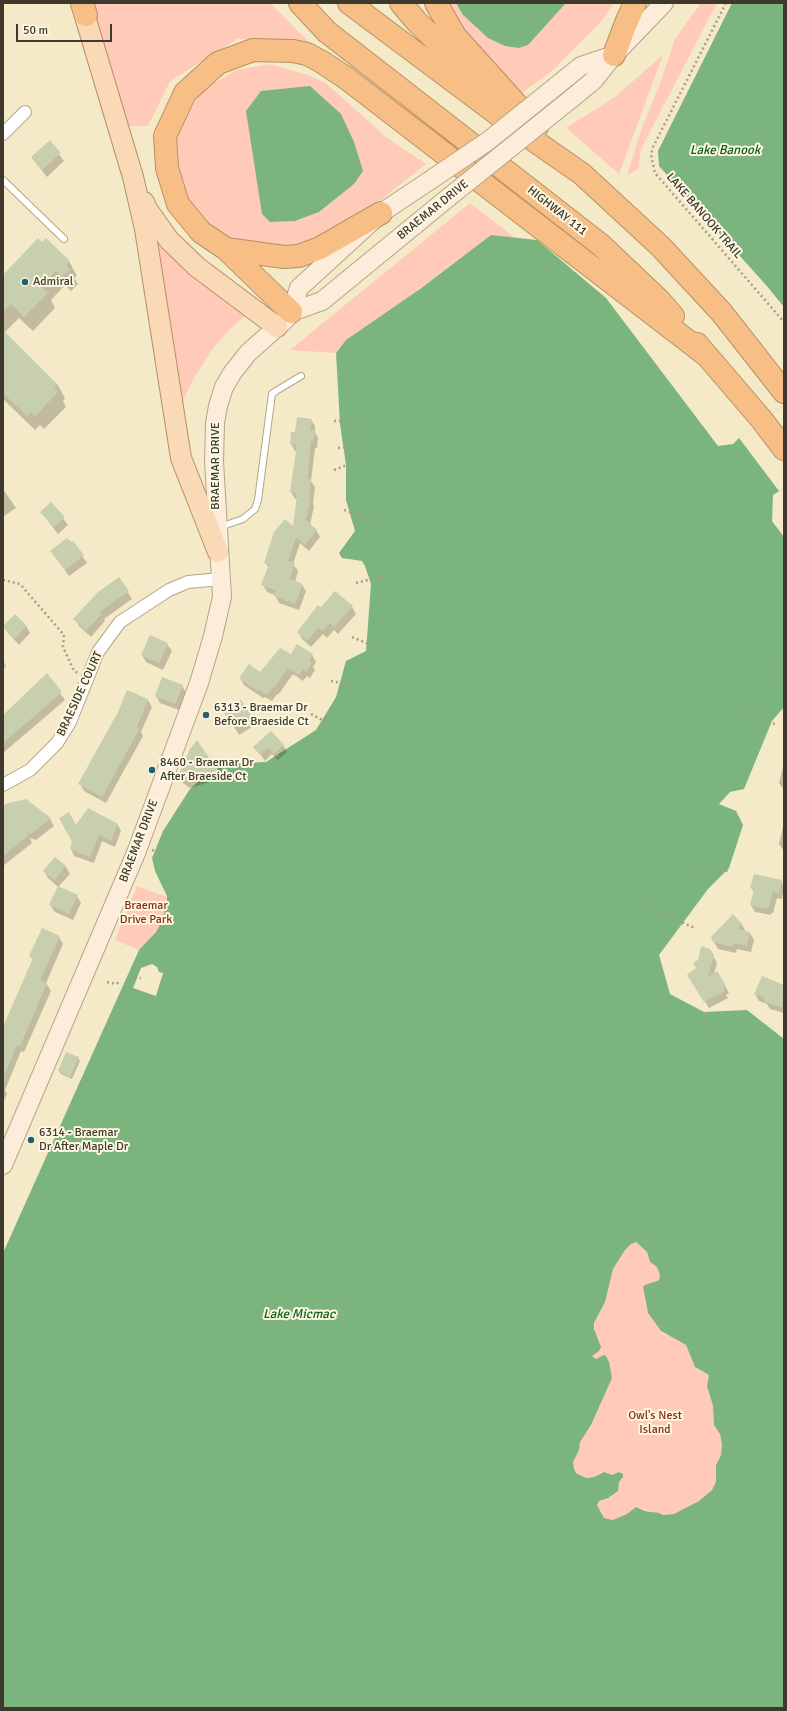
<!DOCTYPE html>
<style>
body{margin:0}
#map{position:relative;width:787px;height:1711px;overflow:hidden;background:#f4eac8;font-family:Signika,sans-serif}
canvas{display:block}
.frame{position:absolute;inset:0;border:4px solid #3e392c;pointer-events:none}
.scale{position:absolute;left:16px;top:24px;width:96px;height:18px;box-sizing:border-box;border:2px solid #3e392c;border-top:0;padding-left:5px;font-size:12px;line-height:14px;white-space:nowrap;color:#3e392c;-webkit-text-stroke:3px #fdf7e3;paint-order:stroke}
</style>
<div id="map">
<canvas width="787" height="1711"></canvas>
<div class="frame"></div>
<div class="scale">50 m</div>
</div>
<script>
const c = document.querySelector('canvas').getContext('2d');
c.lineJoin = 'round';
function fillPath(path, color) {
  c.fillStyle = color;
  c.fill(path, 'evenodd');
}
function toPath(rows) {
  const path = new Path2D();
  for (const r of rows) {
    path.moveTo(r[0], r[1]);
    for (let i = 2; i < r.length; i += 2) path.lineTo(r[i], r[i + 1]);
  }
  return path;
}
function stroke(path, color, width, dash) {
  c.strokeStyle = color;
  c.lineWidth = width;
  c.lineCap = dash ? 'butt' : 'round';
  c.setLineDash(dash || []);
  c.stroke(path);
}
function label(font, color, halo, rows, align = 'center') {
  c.font = font + ' Signika,sans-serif';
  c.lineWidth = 4;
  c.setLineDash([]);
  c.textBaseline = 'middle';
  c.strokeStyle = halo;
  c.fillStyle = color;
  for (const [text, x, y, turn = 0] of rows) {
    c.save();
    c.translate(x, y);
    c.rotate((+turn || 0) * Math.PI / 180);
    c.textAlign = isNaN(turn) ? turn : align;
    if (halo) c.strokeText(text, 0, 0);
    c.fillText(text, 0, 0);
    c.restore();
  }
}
fillPath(toPath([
 [91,3,270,3,319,52,271,39,237,39,170,81,148,126,127,126],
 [441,3,456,3,463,15,488,38,505,46,519,48,528,45,566,3,614,3,600,23,552,71,516,97],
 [701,3,717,3,641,149,638,169,627,175,643,125,661,81,675,39],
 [663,55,619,174,566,128,615,97],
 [270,64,311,76,327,84,386,137,426,164,369,209,286,258,206,231,179,195,174,142,185,113,207,87,237,70],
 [362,170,354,184,319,212,295,221,270,222],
 [470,203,515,238,491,235,407,298,346,340,336,353,290,350],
 [157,244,185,270,246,315,231,328,214,347,194,378,180,407],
 [137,886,167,897,167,904,161,923,156,932,139,950,115,940],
 [635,1242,647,1252,650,1262,657,1267,660,1275,659,1280,643,1290,646,1295,645,1301,648,1313,663,1334,671,1336,686,1345,697,1369,709,1375,708,1392,713,1406,714,1425,720,1434,722,1445,721,1455,716,1465,716,1482,712,1490,699,1501,674,1514,663,1515,636,1507,627,1514,613,1520,604,1518,597,1505,599,1501,608,1498,618,1489,619,1482,622,1479,619,1472,612,1475,602,1472,594,1477,586,1478,576,1473,574,1469,573,1462,579,1450,580,1442,591,1425,612,1378,609,1362,606,1356,596,1359,592,1356,597,1353,594,1323,605,1302,613,1269,625,1250,631,1244]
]), '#ffcab8');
fillPath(toPath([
 [456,3,566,3,528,45,519,48,505,46,488,38,463,15],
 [732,3,784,3,784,307,766,285,659,166,658,151],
 [310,86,341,114,354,142,363,171,354,184,319,212,295,221,270,222,262,214,246,111,261,91],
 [491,235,537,240,606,298,718,446,733,444,739,438,784,405,784,488,773,495,772,521,784,537,784,707,772,721,744,789,730,792,719,804,736,811,743,825,729,868,708,889,659,955,670,994,704,1012,747,1010,784,1039,784,1708,3,1708,3,1253,139,950,156,932,161,923,167,904,167,896,155,871,152,858,163,831,190,789,203,777,221,764,266,762,316,730,336,697,346,661,366,651,371,584,365,566,362,561,342,558,339,553,355,531,346,500,346,465,340,424,336,353,346,340,420,289],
 [636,1242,647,1252,650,1262,657,1267,660,1275,659,1280,657,1281,645,1285,643,1287,648,1313,661,1331,686,1345,695,1367,709,1375,707,1386,713,1406,714,1425,720,1434,722,1445,721,1455,716,1465,716,1482,712,1490,699,1501,674,1514,663,1515,659,1513,645,1511,636,1507,627,1514,613,1520,604,1518,597,1505,599,1501,608,1498,618,1491,619,1482,623,1477,623,1474,619,1472,612,1475,604,1472,594,1477,586,1478,576,1473,574,1469,573,1462,579,1450,580,1442,591,1425,612,1378,609,1362,606,1356,604,1355,596,1359,592,1356,599,1351,601,1347,594,1329,594,1323,605,1302,613,1269,625,1250,631,1244]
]), '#7bb47c');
fillPath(toPath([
 [784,405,784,488,779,491,739,438],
 [152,964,157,967,159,972,163,973,156,996,133,988,141,968]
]), '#f4eac8');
fillPath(toPath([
 [50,142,64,161,47,177,32,158],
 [42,243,69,261,77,276,74,278,78,284,71,291,65,285,51,300,55,308,33,331,19,318,4,333,57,384,65,398,63,401,66,407,44,429,40,425,35,430,3,399,3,276],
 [311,420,315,426,315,432,318,438,317,448,315,448,311,481,315,487,313,504,314,506,310,525,316,530,320,537,309,551,300,543,293,564,298,571,295,582,302,585,306,591,299,610,279,603,275,595,267,592,263,585,269,569,265,562,294,527,298,499,295,499,291,492,297,451,295,451,291,444,296,434],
 [3,489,16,508,4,516,3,514],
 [51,503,68,525,58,534,41,512],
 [73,542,87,563,69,576,51,551],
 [119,579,132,599,104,619,105,621,91,637,79,626,75,619],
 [352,607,356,614,338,634,334,630,327,638,323,634,311,647,302,639,298,632,321,609],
 [26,626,30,633,19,645,8,633,4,627],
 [167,644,172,651,163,670,146,662,142,655],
 [312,655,316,662,313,667,315,670,310,678,307,676,303,681,293,674,278,695,277,694,272,701,265,697,263,698,244,685,240,678,260,673,291,656],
 [3,660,6,666,3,669],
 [47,675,65,700,3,753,3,716],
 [182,686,186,693,179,710,160,703,156,696],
 [128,692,148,700,152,707,141,732,143,736,106,803,84,791,80,784,119,712],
 [241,701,255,725,239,735,225,711],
 [283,745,287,752,278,760,272,754,265,761,255,747],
 [784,763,784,790,779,783],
 [219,765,223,772,220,779,190,788,183,783,179,776],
 [26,800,50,819,54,826,36,840,30,838,32,843,3,866,3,810],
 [784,822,784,851,779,844],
 [118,825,121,831,115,847,102,841,94,863,74,856,71,849,76,827],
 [55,858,66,867,70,874,58,887,48,878,44,871],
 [781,881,784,886,782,899,777,898,773,913,771,913,771,915,755,912,751,905,754,892,751,888],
 [77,896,81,903,73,920,55,912,50,905],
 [733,916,742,925,746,932,750,933,754,940,751,952,737,949,736,953,718,949,714,942],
 [59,937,63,944,46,983,51,991,24,1052,21,1051,5,1090,7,1094,3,1103,3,1031,33,960,30,956],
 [710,950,717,963,714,974,717,972,729,993,726,995,728,998,709,1008,689,975,697,968,699,961],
 [784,985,784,1013,770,1009,767,1004,759,1001,755,994],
 [78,1058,80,1061,72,1079,61,1074,59,1071]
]), '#0003');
fillPath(toPath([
 [50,140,61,153,42,170,31,157],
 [38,238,42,242,46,238,70,261,66,265,70,269,62,277,56,271,41,287,48,293,24,317,11,304,3,312,3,275],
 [3,330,57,384,54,387,58,392,35,416,31,412,27,416,3,393],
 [297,417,312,419,310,430,315,430,313,442,311,441,308,475,308,479,311,479,309,499,311,498,306,520,317,530,305,545,296,537,288,561,295,563,290,579,303,584,295,604,274,596,276,590,261,585,269,564,264,563,274,532,285,519,293,526,297,495,296,493,290,492,297,445,290,444,291,432,295,432],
 [51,502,65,517,54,527,40,512],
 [67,538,71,542,73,541,84,555,65,570,50,551],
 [119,577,129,591,100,612,102,614,86,630,73,619,98,592],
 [335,591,353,606,334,627,330,623,323,631,318,628,307,641,297,632,318,605,321,607],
 [15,614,27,626,14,639,3,626],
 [150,635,168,643,159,663,141,655],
 [297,644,313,654,309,660,312,663,306,672,303,669,299,675,288,668,274,688,273,687,267,695,260,690,259,692,239,678,249,664,260,672,280,648,291,654],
 [47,673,62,692,3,743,3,715],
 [162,677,183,685,175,704,155,696],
 [127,690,148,699,137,727,140,728,102,797,78,784,118,712],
 [241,700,252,717,234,728,223,711],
 [271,731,284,745,274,754,268,748,260,755,253,747],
 [197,740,210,759,220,764,216,772,186,781,178,776,190,749],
 [26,799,51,818,31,834,24,831,29,835,3,856,3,808,5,804],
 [88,808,118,824,111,841,99,835,90,857,70,849,72,842,59,818,69,812,76,825],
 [55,857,66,866,55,880,43,871],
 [754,874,782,880,779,893,773,891,769,907,768,906,767,909,750,905,754,889,750,888],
 [58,886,78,895,69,914,49,905],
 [733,914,742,924,738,929,750,932,747,946,733,943,732,947,713,942,711,937],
 [42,928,60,936,40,980,47,983,20,1046,17,1045,3,1078,3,1027,33,958,29,956],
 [701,946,710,949,714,955,708,977,717,971,726,986,723,987,725,991,704,1002,687,975,696,968,693,963,698,960],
 [762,976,784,985,784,1008,765,1002,763,997,754,994],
 [66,1052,79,1057,70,1077,58,1071]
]), '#c7cfaf');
const lane = toPath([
 [3,180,64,239],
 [220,527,243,519,255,509,258,500,272,394,276,391,301,376]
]);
const street = toPath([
 [3,134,25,112],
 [3,785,30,770,57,743,70,722,98,652,120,622,169,590,188,582,221,579]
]);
const secondary = toPath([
 [555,87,581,66,614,55],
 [571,99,594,80,614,55,664,3],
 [291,312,322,301,449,197],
 [3,1165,136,853,199,683,213,636,222,597,214,461,215,423,218,406,224,387,233,372,248,353,286,319,291,312,299,288,381,213,429,181]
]);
const primary = toPath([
 [81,3,133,177,145,229,181,458,218,552],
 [144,202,147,209,169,240,197,267,277,327]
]);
const highway = toPath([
 [82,3,86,15],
 [300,3,327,32,601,245,660,301,673,316],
 [349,3,516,128,582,174,661,247,722,313,784,392],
 [401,3,416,21,494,97],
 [436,3,455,36,537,127],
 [614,55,626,23,635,3],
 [226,249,284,257,299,256,320,248,381,213],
 [291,312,226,249,201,232,178,204,167,168,165,136,185,93,218,63,253,50,293,51,307,54,322,62,346,78,706,355],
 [697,344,762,420,784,449]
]);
stroke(lane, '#b1a787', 8);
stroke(street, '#b1a787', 14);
stroke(secondary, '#b1a787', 20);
stroke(primary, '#b69066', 22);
stroke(highway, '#b69066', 24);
stroke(toPath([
 [726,3,653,147,651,155,655,173,784,322],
 [334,421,351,420,352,432],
 [338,448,358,446],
 [334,470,360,460],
 [344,510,374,519],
 [3,580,20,584,64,635,63,647,74,671,78,673],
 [356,583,383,576,383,584],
 [352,637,373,646],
 [770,670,784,691],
 [331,681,351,685],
 [311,714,326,722,328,727],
 [744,715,775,724],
 [277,755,281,762],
 [152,850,165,854],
 [701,866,728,871],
 [650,909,695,928],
 [130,976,141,978],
 [107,982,116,984,121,981],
 [704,1012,704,1037]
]), '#a69e85', 2.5, [2, 3]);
stroke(lane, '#fff', 6);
stroke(street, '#fff', 12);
stroke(secondary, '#fdecda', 18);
stroke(primary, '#fad9b6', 20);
stroke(highway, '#f7bf85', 22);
const secondaryBridge = toPath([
 [429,181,488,141,555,87],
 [449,197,571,99]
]);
stroke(secondaryBridge, '#b1a787', 20, []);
stroke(secondaryBridge, '#fdecda', 18);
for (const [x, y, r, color] of [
 [25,282,4,"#1e5f74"],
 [206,715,4,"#1e5f74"],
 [152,770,4,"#1e5f74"],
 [31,1140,4,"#1e5f74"]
]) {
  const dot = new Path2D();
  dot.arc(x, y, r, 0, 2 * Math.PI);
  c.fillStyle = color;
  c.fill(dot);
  stroke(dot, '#fdf7e3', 1.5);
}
label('12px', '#3e392c', '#fdf7e3', [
 ["BRAEMAR DRIVE",433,210,-39],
 ["HIGHWAY 111",557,211,38],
 ["LAKE BANOOK TRAIL",704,216,49],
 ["BRAEMAR DRIVE",216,466,-90],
 ["BRAESIDE COURT",80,694,-65],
 ["BRAEMAR DRIVE",139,841,-69]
]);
label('12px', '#3e392c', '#fdf7e3', [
 ["Admiral",33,282],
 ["6313 - Braemar Dr",214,708],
 ["Before Braeside Ct",214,722],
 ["8460 - Braemar Dr",160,763],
 ["After Braeside Ct",160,777],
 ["6314 - Braemar",39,1133],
 ["Dr After Maple Dr",39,1147]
], 'left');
label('12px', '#8a3108', '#fdf7e3', [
 ["Braemar",146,906],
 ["Drive Park",146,920],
 ["Owl's Nest",655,1416],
 ["Island",655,1430]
]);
label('italic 13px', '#0b621a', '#fdf7e3', [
 ["Lake Banook",725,151],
 ["Lake Micmac",299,1315]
]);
</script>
